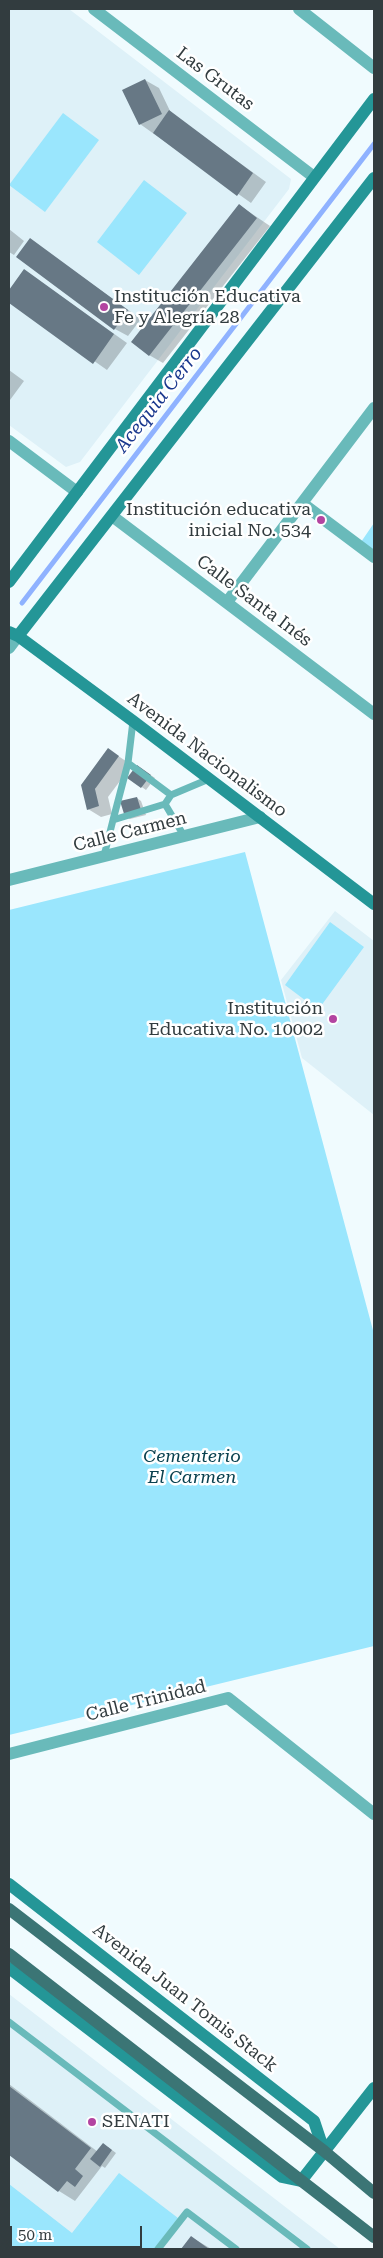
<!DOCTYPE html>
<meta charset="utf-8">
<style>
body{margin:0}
#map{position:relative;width:383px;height:2258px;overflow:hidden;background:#f0fbfe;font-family:"Roboto Serif",serif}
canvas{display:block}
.frame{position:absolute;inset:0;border:10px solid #323c3f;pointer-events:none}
.scale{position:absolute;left:10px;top:2226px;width:132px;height:22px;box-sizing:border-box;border:2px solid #323c3f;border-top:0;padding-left:6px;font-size:15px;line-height:18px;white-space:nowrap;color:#323c3f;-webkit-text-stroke:4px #fff;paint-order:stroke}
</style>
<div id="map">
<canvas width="383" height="2258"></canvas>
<div class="frame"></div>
<div class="scale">50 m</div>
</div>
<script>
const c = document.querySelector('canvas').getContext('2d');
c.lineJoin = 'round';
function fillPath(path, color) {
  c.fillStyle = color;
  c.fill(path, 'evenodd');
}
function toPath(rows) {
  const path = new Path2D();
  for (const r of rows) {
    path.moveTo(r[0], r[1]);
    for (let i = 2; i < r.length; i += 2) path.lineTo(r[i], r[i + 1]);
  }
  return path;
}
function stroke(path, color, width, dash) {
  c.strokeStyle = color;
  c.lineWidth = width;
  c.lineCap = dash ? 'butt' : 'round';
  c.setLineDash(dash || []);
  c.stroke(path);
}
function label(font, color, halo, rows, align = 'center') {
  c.font = font + ' "Roboto Serif",serif';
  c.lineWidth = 5;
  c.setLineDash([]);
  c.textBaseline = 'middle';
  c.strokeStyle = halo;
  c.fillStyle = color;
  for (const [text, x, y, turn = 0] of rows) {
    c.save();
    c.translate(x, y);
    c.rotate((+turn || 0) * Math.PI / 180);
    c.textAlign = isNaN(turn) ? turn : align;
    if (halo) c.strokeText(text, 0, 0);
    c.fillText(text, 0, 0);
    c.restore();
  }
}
fillPath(toPath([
 [9,9,69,9,291,179,289,189,80,462,66,467,9,425],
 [335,911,374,941,374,1115,302,1058,281,980],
 [9,1994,340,2249,9,2249]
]), '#def1f8');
fillPath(toPath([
 [63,113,99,140,45,212,9,185],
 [144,180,187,213,139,275,97,242],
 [374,523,374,552,361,542],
 [245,852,374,1334,374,1646,9,1735,9,910],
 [330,922,364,947,318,1010,285,985],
 [119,2173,178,2218,154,2249,9,2249,9,2184,72,2233]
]), '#9ae6fd');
fillPath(toPath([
 [145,80,159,88,171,113,266,182,251,203,140,124],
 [239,205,270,226,163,363,149,355],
 [9,229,24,241,14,255,9,252],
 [30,240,141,319,128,336,115,329],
 [24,270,127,343,107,370,9,301,9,292],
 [9,370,24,381,10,400,9,400],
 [109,750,132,765,108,797,112,814,101,817,88,809],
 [142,769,155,778,146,790,129,778],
 [137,798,141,801,146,815,130,819,126,817],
 [9,2084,98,2152,108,2147,116,2153,105,2168,102,2166,75,2201,59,2191,9,2153],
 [191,2237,208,2247,211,2249,182,2249]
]), '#0003');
stroke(toPath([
 [22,603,374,144]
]), '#8fb2ff', 5);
fillPath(toPath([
 [145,79,162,114,139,125,122,90],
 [169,110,253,173,237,196,153,133],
 [239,204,257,218,149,356,131,342],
 [30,238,128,310,114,330,16,257],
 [24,269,114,334,93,364,9,303,9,290],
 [108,748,119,756,95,789,99,806,87,810,81,785],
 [137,765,151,775,141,788,127,778],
 [137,797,142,813,125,817,120,801],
 [9,2086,91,2148,75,2169,83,2176,75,2187,67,2181,58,2192,9,2155],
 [103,2143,112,2150,100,2167,90,2159],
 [191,2236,209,2249,181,2249]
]), '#677885');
stroke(toPath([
 [133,721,128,763,171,795],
 [113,820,128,763],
 [184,836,165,804,171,795,209,779],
 [104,856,113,820,165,804],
 [9,2022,307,2249],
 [158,2249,187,2212,236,2249]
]), '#69baba', 7);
stroke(toPath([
 [94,9,314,177],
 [299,9,374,68],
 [9,441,77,492],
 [302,503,374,557],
 [112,516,374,714],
 [227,602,374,408],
 [9,648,18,636],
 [9,880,260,817],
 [9,1754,228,1698,374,1814]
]), '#69baba', 12);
stroke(toPath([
 [9,582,374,99],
 [9,632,18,636,133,721,374,904],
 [18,636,374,178],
 [9,1884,314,2121,324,2151],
 [9,1968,282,2177,301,2181,374,2088]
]), '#249697', 12);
stroke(toPath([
 [9,1909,324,2151,374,2193],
 [9,1954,374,2237]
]), '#3b7575', 12);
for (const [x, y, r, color] of [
 [104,307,5,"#b344a1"],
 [321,520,5,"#b344a1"],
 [333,1019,5,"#b344a1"],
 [92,2122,5,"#b344a1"]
]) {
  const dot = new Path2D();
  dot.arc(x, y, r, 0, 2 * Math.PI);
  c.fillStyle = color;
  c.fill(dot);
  stroke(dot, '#fff', 2);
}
label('18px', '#323c3f', '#fff', [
 ["Las Grutas",215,79,37],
 ["Calle Santa Inés",254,601,37],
 ["Avenida Nacionalismo",207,755,37],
 ["Calle Carmen",130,832,-14],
 ["Calle Trinidad",146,1701,-14],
 ["Avenida Juan Tomis Stack",185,1998,38]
]);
label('18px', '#323c3f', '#fff', [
 ["Institución Educativa",114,297],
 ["Fe y Alegría 28",114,318],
 ["Institución educativa",311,510,"right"],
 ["inicial No. 534",311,531,"right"],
 ["Institución",323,1009,"right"],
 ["Educativa No. 10002",323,1030,"right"],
 ["SENATI",102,2122]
], 'left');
label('italic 18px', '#09414f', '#fff', [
 ["Cementerio",192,1457],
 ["El Carmen",192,1478]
]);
label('italic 19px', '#1a388e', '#fff', [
 ["Acequia Cerro",159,400,-52]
]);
</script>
